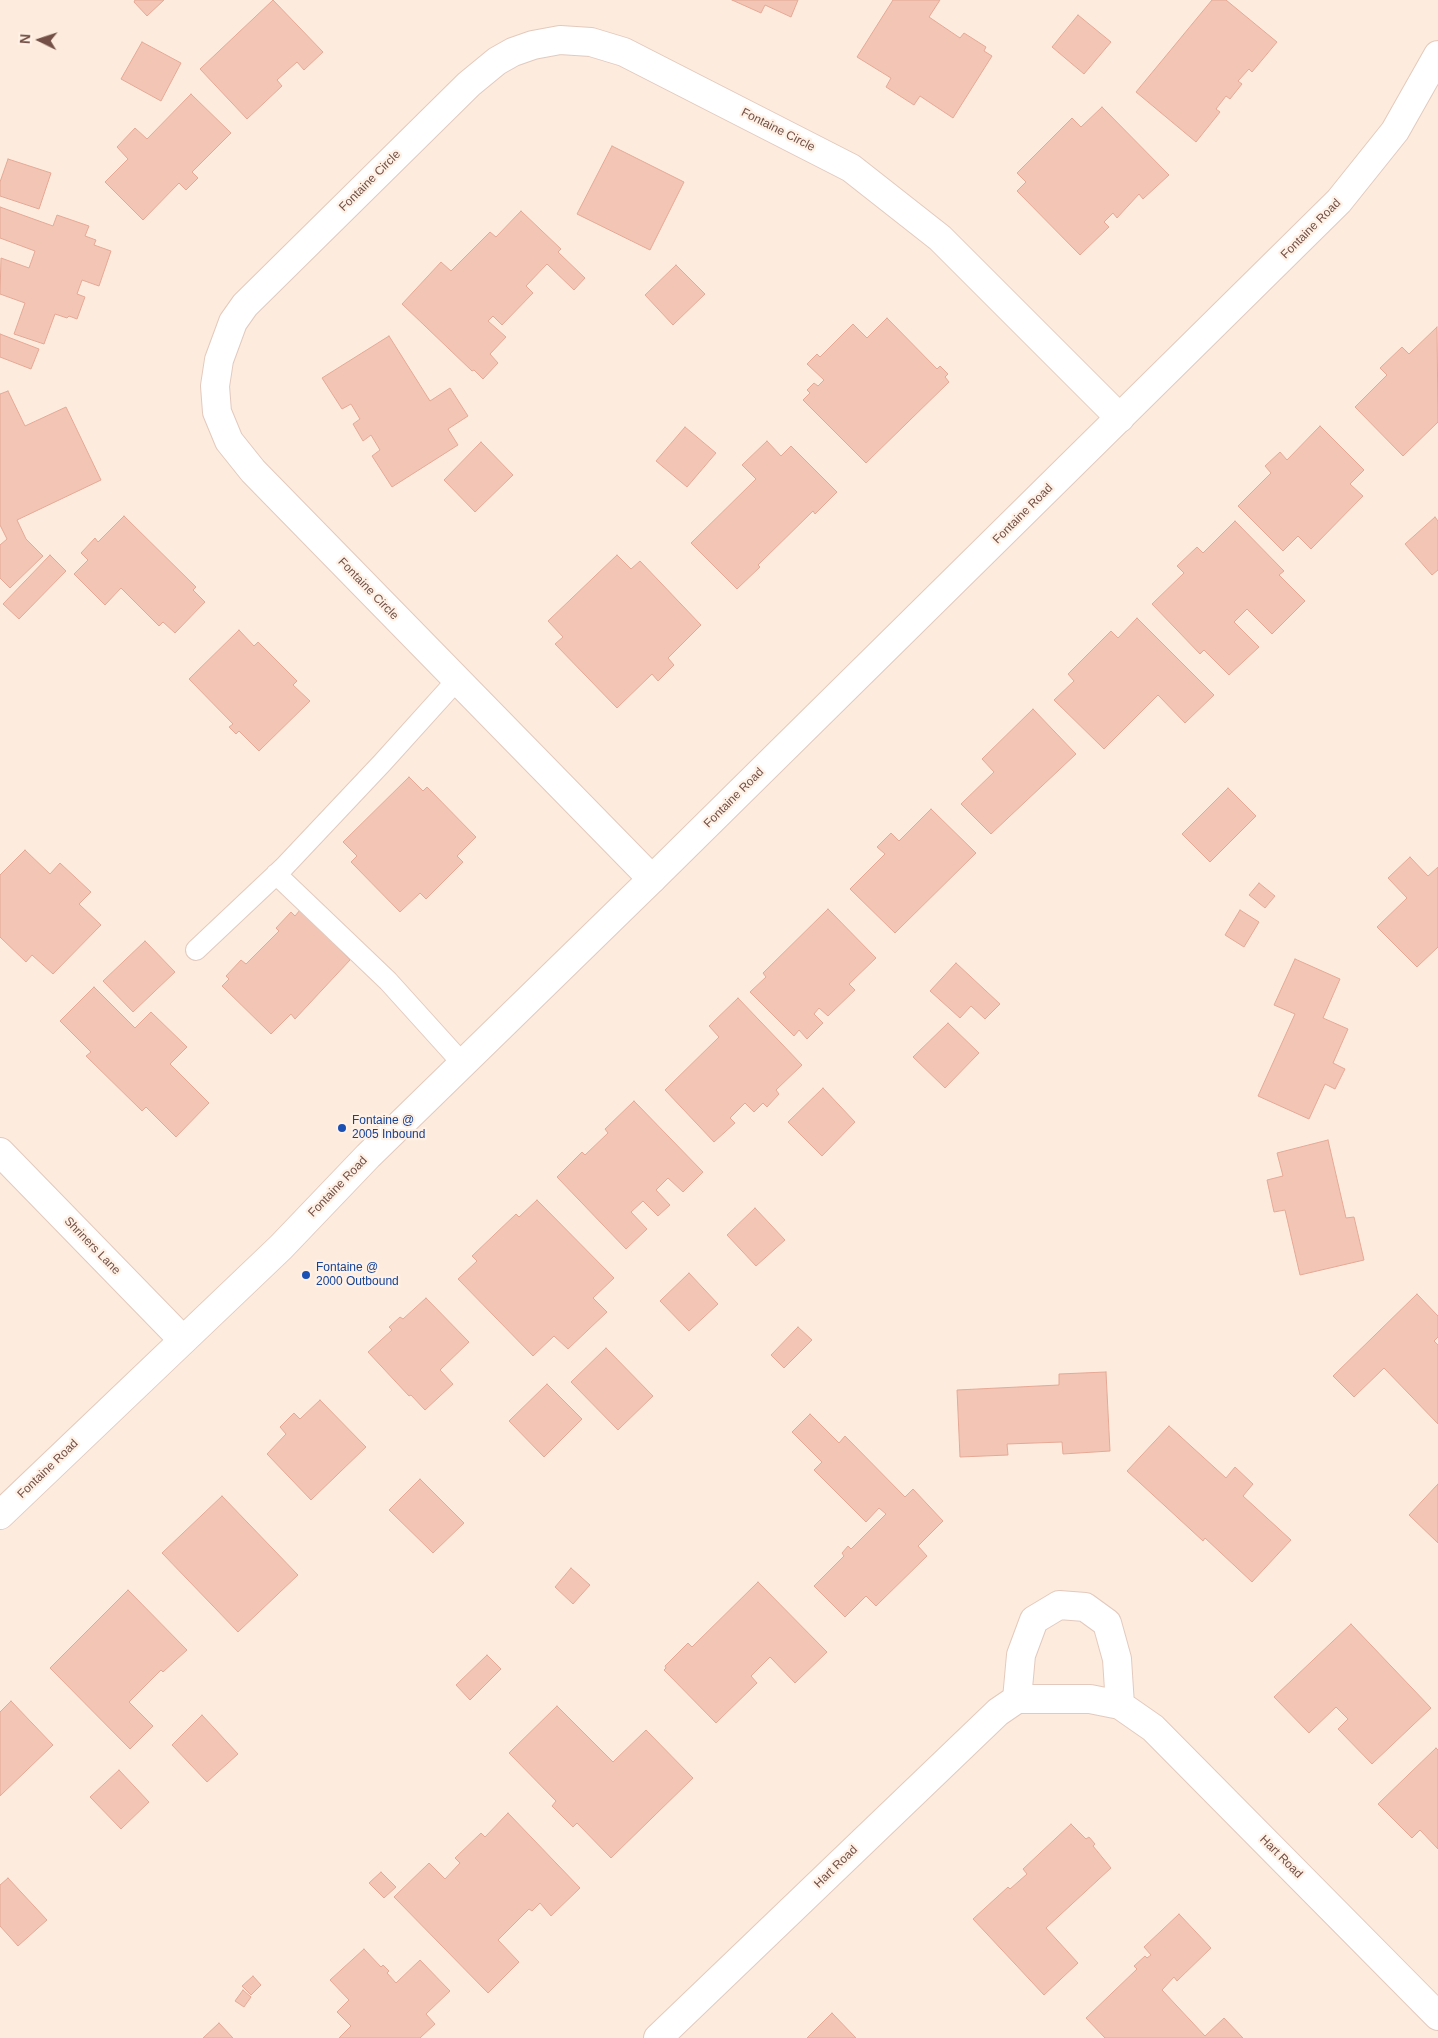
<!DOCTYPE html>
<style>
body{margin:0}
#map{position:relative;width:1438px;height:2038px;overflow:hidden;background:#fdecde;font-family:Helvetica,sans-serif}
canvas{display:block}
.north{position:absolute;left:15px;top:15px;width:50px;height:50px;-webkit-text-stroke:4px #fff1e5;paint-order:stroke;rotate:274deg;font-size:14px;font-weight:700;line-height:20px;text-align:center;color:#734f46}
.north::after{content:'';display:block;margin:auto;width:18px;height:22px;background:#734f46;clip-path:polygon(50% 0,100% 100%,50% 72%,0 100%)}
</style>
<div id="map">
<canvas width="1438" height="2038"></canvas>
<div class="north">N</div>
</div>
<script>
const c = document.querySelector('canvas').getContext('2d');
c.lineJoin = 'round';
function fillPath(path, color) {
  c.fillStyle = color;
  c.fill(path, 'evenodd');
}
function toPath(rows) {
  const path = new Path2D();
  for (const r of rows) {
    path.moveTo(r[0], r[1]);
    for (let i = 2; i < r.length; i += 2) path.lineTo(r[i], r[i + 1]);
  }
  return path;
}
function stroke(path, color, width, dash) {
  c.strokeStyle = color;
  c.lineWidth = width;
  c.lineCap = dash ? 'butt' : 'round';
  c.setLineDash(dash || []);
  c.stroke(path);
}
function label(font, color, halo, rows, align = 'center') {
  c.font = font + ' Helvetica,sans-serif';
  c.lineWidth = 4.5;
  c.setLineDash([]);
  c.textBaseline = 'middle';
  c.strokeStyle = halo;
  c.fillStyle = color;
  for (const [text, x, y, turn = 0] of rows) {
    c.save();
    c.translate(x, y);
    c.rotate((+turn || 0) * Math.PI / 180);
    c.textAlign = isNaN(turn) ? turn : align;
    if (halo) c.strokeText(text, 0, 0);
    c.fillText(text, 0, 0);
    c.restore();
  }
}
const building = toPath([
 [135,0,164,0,147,16,134,2,135,0],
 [273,0,323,52,304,70,297,62,277,80,282,86,247,119,200,69,273,0],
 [732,0,798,0,791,17,765,5,761,13,732,0],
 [893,0,940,0,929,17,960,38,964,33,986,47,984,51,992,56,953,118,920,96,914,105,886,87,891,78,857,57,893,0],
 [1212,0,1226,0,1277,42,1252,72,1249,69,1238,81,1242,84,1230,99,1226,96,1216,109,1220,112,1196,142,1136,92,1212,0],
 [1078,15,1111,42,1084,74,1052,47,1078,15],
 [142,42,181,63,161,101,121,79,142,42],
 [191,94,231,133,192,172,198,178,186,190,179,183,143,220,105,182,128,159,117,147,135,128,147,139,191,94],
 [1102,107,1169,175,1143,199,1139,194,1117,218,1113,213,1104,222,1109,227,1080,255,1017,191,1026,182,1017,173,1072,118,1081,127,1102,107],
 [612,146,684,182,650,250,577,214,612,146],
 [8,159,51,173,39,209,0,196,0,182,8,159],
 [0,207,53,226,57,215,89,226,85,236,96,240,94,245,111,251,99,286,82,280,77,294,85,297,77,319,69,316,67,318,55,314,44,344,14,334,25,303,0,294,1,258,29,268,35,251,0,238,0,207],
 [521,211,561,249,558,252,585,278,574,290,547,264,526,286,533,293,502,325,493,316,488,321,506,337,490,354,498,363,483,379,474,370,472,371,402,304,441,262,451,271,490,232,496,237,521,211],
 [676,265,705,294,673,325,645,295,676,265],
 [887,318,937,369,940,366,948,374,945,377,949,382,866,463,803,400,810,393,807,390,814,383,818,386,824,380,807,364,817,354,820,357,853,324,867,338,887,318],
 [1437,327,1438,422,1403,456,1355,407,1387,375,1380,368,1402,347,1409,354,1437,327],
 [0,334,39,349,31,369,0,357,0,334],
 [389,336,430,401,450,388,468,416,448,429,458,445,392,487,372,456,380,450,371,435,363,441,353,424,360,419,351,404,342,409,322,378,389,336],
 [8,391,25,426,66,407,101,480,17,520,26,539,43,556,10,588,0,578,0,545,7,539,0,525,0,394,8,391],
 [1320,426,1364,470,1350,484,1363,496,1311,549,1298,536,1283,551,1238,506,1271,473,1265,466,1280,452,1287,460,1320,426],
 [685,427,716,453,687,487,656,461,685,427],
 [767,441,781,456,791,446,837,492,815,514,813,511,758,565,760,567,737,589,691,543,756,479,742,465,767,441],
 [481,442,513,475,475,512,444,480,481,442],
 [124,516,196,587,193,590,205,602,175,633,163,622,159,626,121,588,105,605,74,574,88,560,81,553,95,538,98,542,124,516],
 [1435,517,1438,521,1438,570,1432,575,1405,544,1435,517],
 [1235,521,1284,571,1279,575,1305,601,1272,634,1247,609,1234,622,1259,647,1229,675,1204,650,1200,654,1152,604,1184,573,1177,566,1197,547,1203,553,1235,521],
 [50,555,66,571,19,619,3,604,50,555],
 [617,555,631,569,640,561,701,625,668,658,674,665,658,681,652,674,617,708,555,644,563,637,548,621,617,555],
 [1137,618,1214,695,1185,723,1158,695,1104,749,1054,700,1074,681,1068,674,1111,631,1118,638,1137,618],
 [239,630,254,646,258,642,297,681,293,685,310,701,259,751,239,731,236,734,229,727,233,724,189,679,239,630],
 [1033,709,1076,754,991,834,961,804,994,772,982,759,1033,709],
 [409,777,423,791,427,787,476,837,457,856,463,862,426,899,420,893,400,912,351,862,357,856,343,842,409,777],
 [1228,788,1256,816,1210,862,1182,834,1228,788],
 [931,809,976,853,895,933,850,889,885,854,877,847,891,833,899,841,931,809],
 [25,850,50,874,60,863,91,892,79,904,101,925,53,974,32,955,26,962,0,937,0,875,25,850],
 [1410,857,1428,876,1438,867,1438,947,1417,967,1377,927,1407,898,1388,878,1410,857],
 [1259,883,1275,896,1265,908,1249,895,1259,883],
 [828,909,876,958,849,984,855,990,828,1016,819,1008,814,1014,823,1023,807,1039,799,1030,794,1036,750,992,766,977,763,973,828,909],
 [300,910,350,960,295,1019,291,1014,271,1034,222,986,229,979,226,976,241,960,246,964,279,931,276,928,291,912,295,916,300,910],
 [1240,910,1259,922,1244,947,1225,935,1240,910],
 [145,941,175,972,133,1012,103,981,145,941],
 [1295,959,1340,979,1323,1018,1348,1029,1333,1063,1345,1069,1335,1089,1325,1084,1309,1119,1258,1096,1295,1014,1274,1005,1295,959],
 [956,963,1000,1004,985,1019,971,1006,960,1018,930,991,956,963],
 [94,987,135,1028,151,1012,187,1047,170,1064,209,1103,176,1137,146,1107,142,1111,86,1056,91,1052,60,1021,94,987],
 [738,998,802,1065,776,1090,779,1094,767,1107,763,1103,754,1112,745,1103,730,1118,735,1123,714,1142,665,1090,719,1037,709,1026,738,998],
 [948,1023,979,1053,945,1088,913,1057,948,1023],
 [823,1088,855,1122,822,1156,788,1122,823,1088],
 [634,1101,703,1172,683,1192,668,1178,656,1190,670,1205,658,1216,643,1201,631,1212,647,1229,626,1249,557,1177,582,1152,585,1155,608,1133,605,1129,634,1101],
 [1328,1140,1346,1218,1354,1217,1364,1260,1300,1275,1285,1210,1274,1212,1267,1180,1283,1176,1277,1153,1328,1140],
 [537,1200,614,1278,593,1298,607,1312,568,1349,554,1336,533,1356,458,1279,477,1261,472,1256,516,1214,519,1217,537,1200],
 [755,1208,785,1240,756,1266,727,1235,755,1208],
 [689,1273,718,1304,689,1331,660,1301,689,1273],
 [1417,1294,1438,1316,1438,1337,1434,1341,1438,1345,1438,1424,1384,1368,1354,1397,1333,1376,1417,1294],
 [426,1298,469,1342,440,1370,453,1384,425,1410,411,1395,409,1396,368,1352,392,1330,389,1327,400,1317,403,1319,426,1298],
 [798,1327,812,1340,784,1368,771,1355,798,1327],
 [606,1348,653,1396,618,1430,571,1382,606,1348],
 [1106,1372,1110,1451,1063,1454,1062,1442,1007,1444,1008,1455,960,1457,957,1390,1059,1385,1059,1374,1106,1372],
 [547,1384,582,1419,544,1457,509,1421,547,1384],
 [320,1400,366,1447,311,1500,267,1454,286,1434,280,1427,294,1413,300,1419,320,1400],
 [810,1414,839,1443,845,1436,905,1497,913,1489,943,1521,918,1546,927,1556,876,1606,866,1596,845,1617,814,1586,844,1556,842,1553,848,1546,851,1549,886,1514,879,1508,866,1522,814,1470,822,1462,792,1432,810,1414],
 [1169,1426,1226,1478,1235,1467,1253,1484,1243,1496,1291,1540,1252,1582,1205,1538,1203,1541,1127,1471,1169,1426],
 [420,1479,464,1523,433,1553,389,1510,420,1479],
 [1438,1484,1438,1543,1409,1515,1438,1484],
 [222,1496,298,1575,238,1632,162,1553,222,1496],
 [571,1568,590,1585,573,1604,555,1587,571,1568],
 [758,1582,827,1652,795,1683,770,1657,751,1676,757,1683,716,1723,664,1670,666,1668,665,1666,688,1643,692,1647,758,1582],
 [128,1590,187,1650,163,1672,161,1670,129,1702,153,1726,130,1749,50,1668,128,1590],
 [1351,1624,1431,1708,1372,1764,1338,1729,1348,1719,1336,1707,1309,1733,1274,1697,1351,1624],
 [487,1655,501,1669,470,1700,456,1685,487,1655],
 [11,1701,53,1745,0,1796,0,1712,11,1701],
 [557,1706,613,1762,646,1730,693,1778,611,1858,577,1823,573,1827,552,1806,556,1801,509,1753,557,1706],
 [202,1715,238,1754,207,1782,172,1745,202,1715],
 [1436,1748,1438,1750,1438,1849,1420,1830,1412,1838,1378,1804,1436,1748],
 [119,1770,149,1802,121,1829,90,1797,119,1770],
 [508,1813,580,1888,551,1916,540,1903,532,1911,529,1909,498,1940,519,1962,488,1993,394,1897,429,1863,445,1879,460,1863,455,1858,481,1833,485,1837,508,1813],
 [1071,1824,1086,1839,1089,1837,1095,1844,1093,1846,1111,1868,1046,1928,1078,1963,1044,1995,973,1919,1008,1887,1010,1889,1027,1874,1023,1869,1071,1824],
 [381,1872,396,1887,384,1898,369,1883,381,1872],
 [8,1878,47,1920,18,1946,0,1926,0,1885,8,1878],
 [1179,1914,1211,1948,1177,1981,1174,1977,1162,1990,1205,2036,1224,2018,1243,2038,1105,2038,1086,2018,1137,1969,1134,1966,1145,1956,1147,1958,1151,1955,1144,1947,1179,1914],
 [364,1949,381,1967,383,1965,389,1971,387,1973,396,1983,420,1960,450,1991,426,2014,435,2024,420,2038,339,2038,351,2026,337,2012,349,2000,330,1980,364,1949],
 [253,1976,261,1985,251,1995,242,1986,253,1976],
 [243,1990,251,1997,244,2007,235,2001,243,1990],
 [832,2013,856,2038,807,2038,832,2013],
 [219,2023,233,2038,203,2038,219,2023]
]);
fillPath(building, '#f3c5b5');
stroke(building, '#e6a895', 1);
const service = toPath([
 [276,874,388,981,463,1064],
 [196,950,284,867,383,762,457,680]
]);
const minor = toPath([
 [652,879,253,471,229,441,217,412,215,386,219,360,233,322,245,305,469,84,497,61,513,52,533,45,560,40,591,42,624,52,851,168,940,238,1120,418],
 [0,1152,183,1340],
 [1017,1699,1021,1655,1034,1620,1059,1605,1085,1607,1107,1623,1117,1659,1120,1705],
 [658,2038,998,1712,1017,1699,1090,1699,1120,1705,1153,1728,1438,2016]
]);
const tertiary = toPath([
 [0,1515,281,1247,368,1156,652,879,1339,201,1395,131,1438,55]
]);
stroke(service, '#e3c9bd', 22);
stroke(minor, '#e3c9bd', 30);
stroke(tertiary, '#e3c9bd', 30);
stroke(service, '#fff', 20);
stroke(minor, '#fff', 28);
stroke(tertiary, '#fff', 28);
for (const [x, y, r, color] of [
 [342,1128,5,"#1a4fb4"],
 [306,1275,5,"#1a4fb4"]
]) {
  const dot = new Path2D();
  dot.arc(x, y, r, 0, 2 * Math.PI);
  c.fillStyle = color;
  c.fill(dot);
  stroke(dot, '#fff1e5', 2);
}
label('12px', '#734f46', '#fff1e5', [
 ["Fontaine Circle",778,130,27],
 ["Fontaine Circle",370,181,-45],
 ["Fontaine Road",1311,229,-45],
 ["Fontaine Road",1023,514,-45],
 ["Fontaine Circle",368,589,46],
 ["Fontaine Road",734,798,-45],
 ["Fontaine Road",338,1187,-46],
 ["Shriners Lane",92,1246,46],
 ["Fontaine Road",48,1469,-44],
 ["Hart Road",1281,1857,45],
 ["Hart Road",836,1867,-44]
]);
label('12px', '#164399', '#fff1e5', [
 ["Fontaine @",352,1121],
 ["2005 Inbound",352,1135],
 ["Fontaine @",316,1268],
 ["2000 Outbound",316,1282]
], 'left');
</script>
